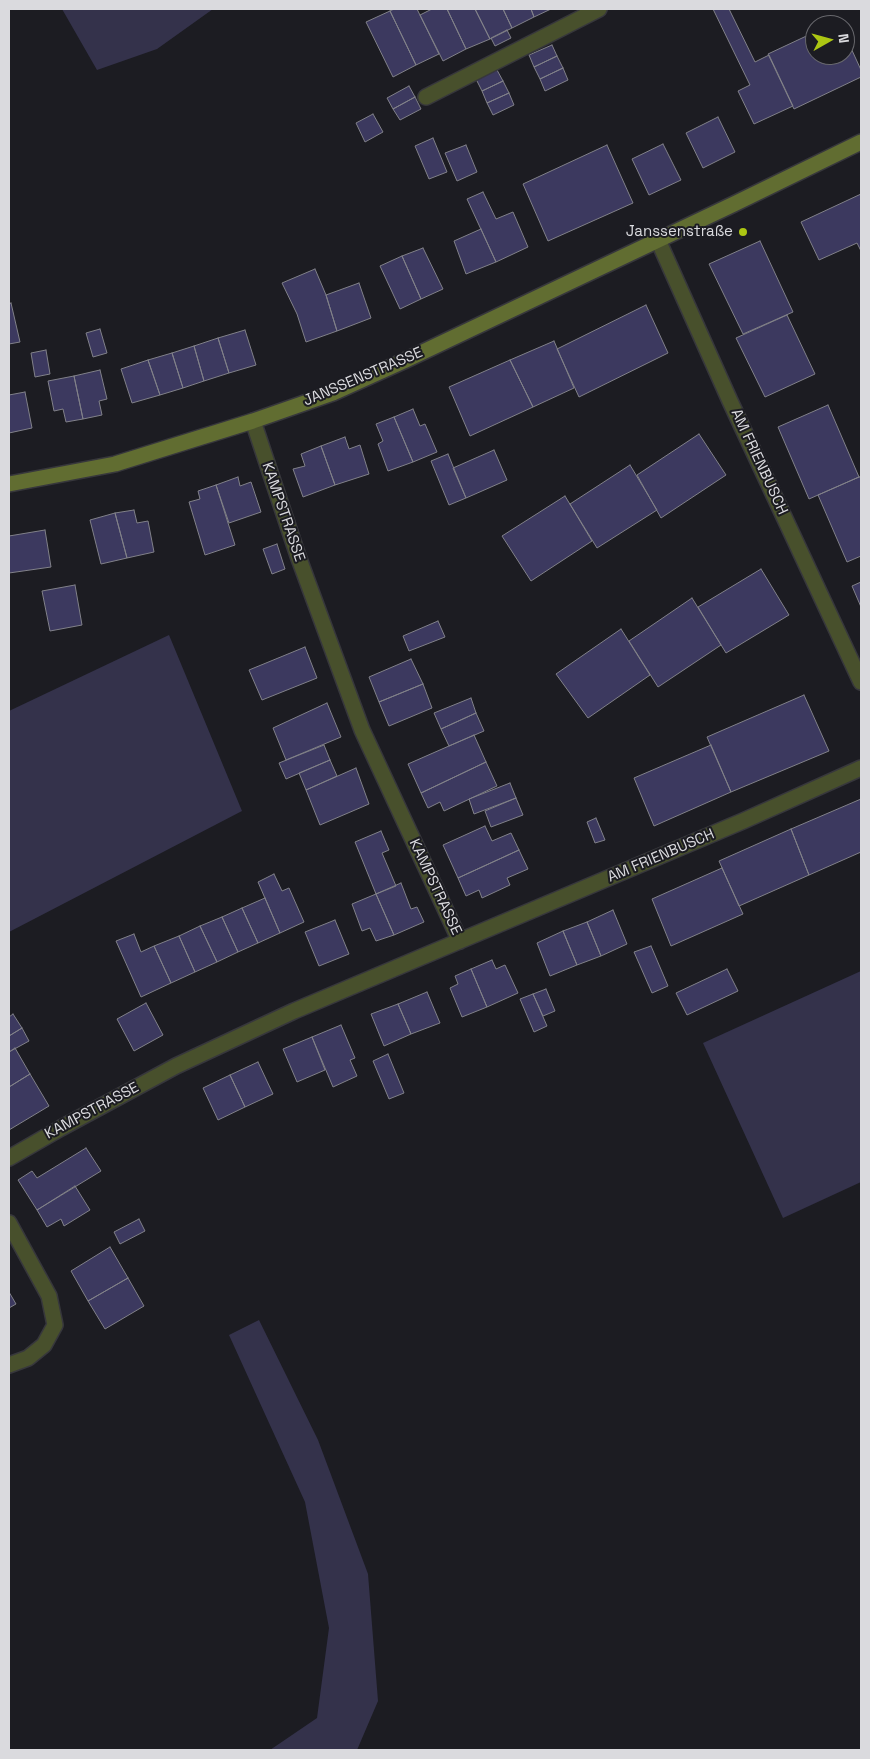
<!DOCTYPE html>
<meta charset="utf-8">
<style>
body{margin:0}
#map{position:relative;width:870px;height:1759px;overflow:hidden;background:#1c1c22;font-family:"Space Grotesk",sans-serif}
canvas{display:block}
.frame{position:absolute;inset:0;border:10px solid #dadade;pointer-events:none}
.north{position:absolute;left:805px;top:15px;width:50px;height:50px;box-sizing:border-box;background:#1c1c22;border:1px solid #68686d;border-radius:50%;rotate:83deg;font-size:14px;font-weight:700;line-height:20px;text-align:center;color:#dadade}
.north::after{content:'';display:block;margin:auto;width:18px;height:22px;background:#acc613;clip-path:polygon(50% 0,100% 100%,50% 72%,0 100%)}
</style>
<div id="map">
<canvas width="870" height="1759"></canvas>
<div class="frame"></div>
<div class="north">N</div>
</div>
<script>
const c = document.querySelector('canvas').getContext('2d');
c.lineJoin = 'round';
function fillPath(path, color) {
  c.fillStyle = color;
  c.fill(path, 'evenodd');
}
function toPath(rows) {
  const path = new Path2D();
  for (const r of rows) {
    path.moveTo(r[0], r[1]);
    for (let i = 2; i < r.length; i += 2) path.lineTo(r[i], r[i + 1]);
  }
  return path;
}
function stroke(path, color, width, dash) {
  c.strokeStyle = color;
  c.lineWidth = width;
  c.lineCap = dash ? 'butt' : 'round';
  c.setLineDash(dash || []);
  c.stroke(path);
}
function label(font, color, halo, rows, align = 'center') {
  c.font = font + ' "Space Grotesk",sans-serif';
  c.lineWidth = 4;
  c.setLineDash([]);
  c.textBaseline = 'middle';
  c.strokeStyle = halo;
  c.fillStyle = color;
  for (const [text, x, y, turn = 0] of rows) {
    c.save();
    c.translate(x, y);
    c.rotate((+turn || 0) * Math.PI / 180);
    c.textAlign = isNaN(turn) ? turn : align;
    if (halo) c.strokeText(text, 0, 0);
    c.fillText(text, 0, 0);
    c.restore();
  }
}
fillPath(toPath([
 [62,9,213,9,157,49,97,70],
 [169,635,242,811,9,932,9,711],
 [861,971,861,1182,783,1218,703,1043],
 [259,1320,318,1440,368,1574,378,1701,357,1750,270,1750,317,1718,329,1628,305,1502,229,1335]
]), '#34324b');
const building = toPath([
 [394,9,417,9,439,54,416,65,390,11,394,9],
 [432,9,447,9,466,49,443,61,420,15,432,9],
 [447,9,475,9,490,39,466,49,447,9],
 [475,9,503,9,512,28,490,39,475,9],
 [503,9,531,9,534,17,512,28,503,9],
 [531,9,551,9,534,17,531,9],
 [713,9,729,9,755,62,769,55,793,106,754,124,738,91,750,85,713,9],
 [390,11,416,65,393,77,366,22,390,11],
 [507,30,511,38,495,46,491,38,507,30],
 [815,32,815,55,845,55,845,35,861,70,861,77,794,109,768,54,815,32],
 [552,45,557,56,534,67,529,55,552,45],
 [557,56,563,68,540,79,534,67,557,56],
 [563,68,568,80,545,91,540,79,563,68],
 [497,70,503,81,482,91,476,79,497,70],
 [503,81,509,93,487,103,482,91,503,81],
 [409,86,415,97,393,109,387,98,409,86],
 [509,93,514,105,493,115,487,103,509,93],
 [415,97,421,109,400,120,393,109,415,97],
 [373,114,383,132,365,142,356,123,373,114],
 [718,117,735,152,703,168,686,133,718,117],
 [433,138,447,172,429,179,415,146,433,138],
 [663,144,681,180,649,195,632,159,663,144],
 [466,145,477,172,457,181,445,153,466,145],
 [607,145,633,203,548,241,523,184,607,145],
 [483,192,496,219,513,212,528,247,496,262,467,199,483,192],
 [861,194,861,251,857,243,819,260,801,222,861,194],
 [481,229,496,262,466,274,454,241,481,229],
 [760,241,793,312,743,334,709,264,760,241],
 [423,248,443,289,421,299,402,256,423,248],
 [402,256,421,299,400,309,380,266,402,256],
 [315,269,326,295,337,331,306,342,297,314,282,283,315,269],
 [359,283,371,318,337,331,326,295,359,283],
 [11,303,20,342,9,344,9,304,11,303],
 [646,305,668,353,579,397,557,349,646,305],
 [787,315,815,374,765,397,736,338,787,315],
 [100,329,107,353,93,357,86,333,100,329],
 [245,330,256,365,229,373,218,338,245,330],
 [218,338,229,373,204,381,194,346,218,338],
 [554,341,574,388,533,407,510,360,554,341],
 [194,346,204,381,183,388,172,353,194,346],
 [46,350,50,374,35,377,31,353,46,350],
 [172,353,183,388,160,395,148,360,172,353],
 [148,360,160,395,132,403,121,369,148,360],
 [510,360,533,407,470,436,449,387,510,360],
 [100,370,107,399,99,401,102,415,83,419,74,376,100,370],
 [74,376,83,419,66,422,63,409,54,411,48,381,74,376],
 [25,392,32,428,9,433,9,395,25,392],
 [828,405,859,477,809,499,778,427,828,405],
 [413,409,420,426,425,424,437,452,413,462,394,417,413,409],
 [394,417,413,462,388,471,378,444,383,441,376,424,394,417],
 [699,434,726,475,661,518,637,475,699,434],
 [345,437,349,449,360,445,369,474,335,485,321,446,345,437],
 [321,446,335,485,303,497,293,469,305,466,301,454,321,446],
 [494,450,507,480,466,498,453,468,494,450],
 [448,454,466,498,449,505,431,461,448,454],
 [630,465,657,510,597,548,570,504,630,465],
 [238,477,240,486,251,482,261,512,229,523,216,485,238,477],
 [859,477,861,477,861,556,847,562,818,495,859,477],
 [216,485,235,545,205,555,189,502,200,499,198,491,216,485],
 [565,496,592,541,531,581,502,536,565,496],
 [134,510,137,523,148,521,154,552,127,558,115,513,134,510],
 [115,513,127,558,101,564,90,520,115,513],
 [45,530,51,567,9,573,9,536,45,530],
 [277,544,285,569,272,574,263,549,277,544],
 [761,569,789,615,726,653,698,607,761,569],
 [861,582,861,607,852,586,861,582],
 [75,585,82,625,50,631,42,591,75,585],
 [692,598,721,645,658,687,629,641,692,598],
 [438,621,445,637,409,651,403,636,438,621],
 [621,629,650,675,588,718,556,674,621,629],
 [305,647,317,678,262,700,249,670,305,647],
 [411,659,423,684,379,702,369,677,411,659],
 [423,684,432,708,389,726,379,702,423,684],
 [804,695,829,751,731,792,707,737,804,695],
 [471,698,476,713,441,729,434,713,471,698],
 [327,703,341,737,286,760,273,728,327,703],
 [476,713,484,731,449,746,441,729,476,713],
 [474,735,486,762,421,793,408,764,474,735],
 [324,745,330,760,286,779,279,763,324,745],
 [711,745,731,792,654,826,634,778,711,745],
 [330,760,337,776,306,790,299,773,330,760],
 [486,762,497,786,444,811,440,802,428,808,421,793,486,762],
 [356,768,369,804,320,825,306,790,356,768],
 [510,783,516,798,474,814,469,799,510,783],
 [516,798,523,815,491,827,485,811,516,798],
 [861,799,861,852,809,875,791,829,861,799],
 [596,818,605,840,595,843,587,822,596,818],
 [485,826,492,841,511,833,519,850,458,878,443,845,485,826],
 [791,829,809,875,739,906,719,861,791,829],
 [381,831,389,850,382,853,396,886,376,894,355,842,381,831],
 [519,850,528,869,507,878,510,885,482,898,479,890,466,896,458,878,519,850],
 [722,868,743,914,671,946,652,899,722,868],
 [274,874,282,891,289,888,304,922,280,933,258,882,274,874],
 [401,883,411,909,417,907,424,922,394,935,376,894,401,883],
 [376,894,394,935,376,941,370,928,362,931,352,904,376,894],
 [265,898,280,933,258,943,242,908,265,898],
 [242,908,258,943,238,952,222,917,242,908],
 [613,910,627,944,601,956,587,922,613,910],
 [222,917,238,952,217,962,200,926,222,917],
 [335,920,349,954,319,966,305,932,335,920],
 [587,922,601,956,577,965,563,931,587,922],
 [200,926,217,962,195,972,179,936,200,926],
 [563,931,577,965,550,976,537,943,563,931],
 [134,934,141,952,154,946,171,983,141,997,116,941,134,934],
 [179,936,195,972,171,983,154,946,179,936],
 [651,946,668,986,652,993,634,952,651,946],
 [492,960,496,969,505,965,518,993,487,1007,471,969,492,960],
 [471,969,487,1007,462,1017,450,988,458,984,455,976,471,969],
 [727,969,738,991,687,1015,676,993,727,969],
 [546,989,555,1011,543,1016,533,994,546,989],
 [427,992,440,1023,411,1034,398,1004,427,992],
 [533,994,547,1026,534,1032,520,999,533,994],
 [146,1003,163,1035,134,1051,117,1019,146,1003],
 [398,1004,411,1034,384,1046,371,1014,398,1004],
 [13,1014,22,1028,9,1036,9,1017,13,1014],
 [341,1025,355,1058,350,1060,357,1076,333,1087,312,1037,341,1025],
 [22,1028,29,1041,9,1052,9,1036,22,1028],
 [312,1037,325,1070,297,1082,283,1049,312,1037],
 [15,1048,30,1074,9,1087,9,1052,15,1048],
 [388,1054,404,1093,389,1099,373,1061,388,1054],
 [258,1062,273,1094,245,1107,230,1075,258,1062],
 [30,1074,49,1106,9,1130,9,1087,30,1074],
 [230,1075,245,1107,218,1120,203,1088,230,1075],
 [86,1148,101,1171,37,1210,18,1180,32,1171,37,1178,86,1148],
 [75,1186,90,1210,64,1226,61,1219,47,1227,37,1210,75,1186],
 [139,1219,145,1231,120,1244,114,1232,139,1219],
 [110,1247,128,1278,88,1301,71,1271,110,1247],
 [128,1278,144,1306,105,1329,88,1301,128,1278],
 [9,1292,16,1304,9,1308,9,1292]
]);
fillPath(building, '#3c395f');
stroke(building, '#818189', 1);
const lane = toPath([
 [426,97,599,9]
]);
const street = toPath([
 [658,240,730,401,861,682],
 [253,421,298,556,362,730,460,941],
 [9,1158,61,1128,176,1066,294,1011,743,821,861,768],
 [9,1223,49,1296,55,1325,44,1345,28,1358,9,1365]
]);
const secondary = toPath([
 [9,484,115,464,253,421,333,393,406,360,734,204,861,142]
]);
stroke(lane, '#37373c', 18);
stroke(street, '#37373c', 18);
stroke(secondary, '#37373c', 18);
stroke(lane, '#48502c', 15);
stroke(street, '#48502c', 15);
stroke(secondary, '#616d31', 15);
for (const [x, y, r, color] of [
 [743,232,5,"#acc613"]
]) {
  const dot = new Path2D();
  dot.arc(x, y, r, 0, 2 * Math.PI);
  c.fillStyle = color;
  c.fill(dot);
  stroke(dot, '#1c1c22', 2);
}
label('15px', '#dadade', '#1c1c22', [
 ["Janssenstraße",733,232]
], 'right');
label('15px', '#dadade', '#1c1c22', [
 ["JANSSENSTRASSE",363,377,-23],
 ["AM FRIENBUSCH",759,462,65],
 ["KAMPSTRASSE",283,512,71],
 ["AM FRIENBUSCH",661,856,-23],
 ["KAMPSTRASSE",435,887,65],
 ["KAMPSTRASSE",92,1111,-28]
]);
</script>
